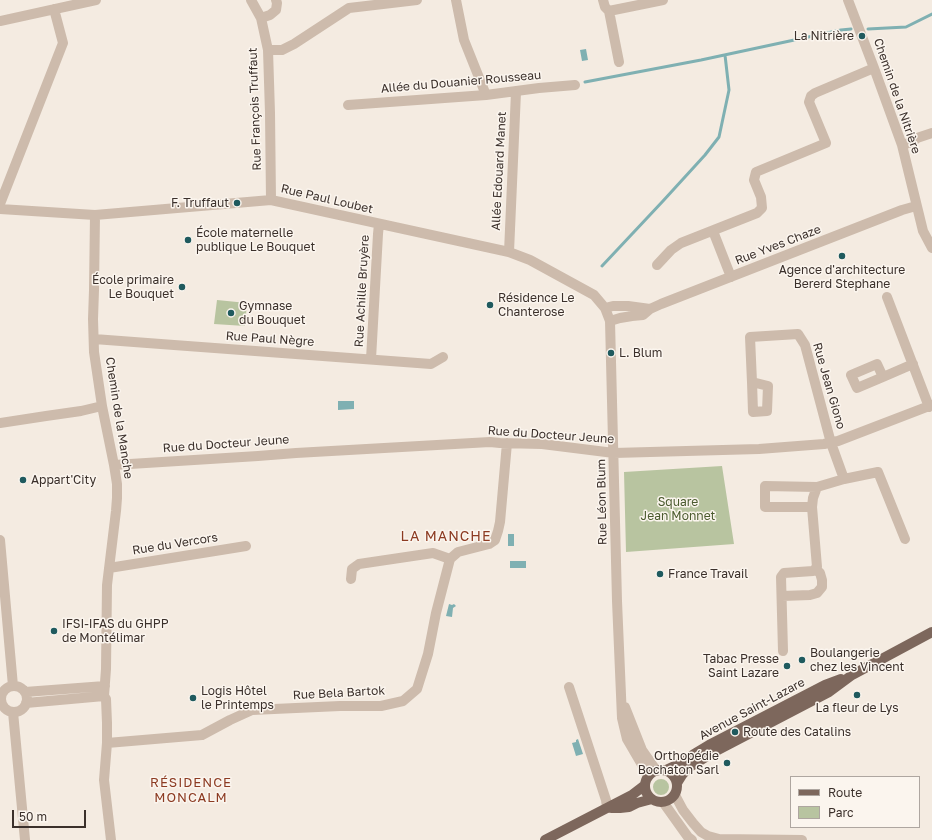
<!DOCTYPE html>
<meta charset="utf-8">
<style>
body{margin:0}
#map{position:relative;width:932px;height:840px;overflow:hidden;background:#f4ebe1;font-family:"Golos Text",sans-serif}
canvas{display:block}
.legend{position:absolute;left:790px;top:776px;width:130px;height:52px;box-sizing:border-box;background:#fbf5ee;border:1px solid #aea6a0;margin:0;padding:5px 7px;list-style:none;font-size:12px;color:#3b302b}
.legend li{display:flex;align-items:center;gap:8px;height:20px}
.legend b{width:20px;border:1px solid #aea6a0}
.scale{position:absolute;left:12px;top:810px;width:74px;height:18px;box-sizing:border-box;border:2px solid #3b302b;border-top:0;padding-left:5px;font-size:12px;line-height:14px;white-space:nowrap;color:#3b302b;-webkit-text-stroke:3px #fbf5ee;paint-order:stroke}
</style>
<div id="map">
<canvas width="932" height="840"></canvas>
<ul class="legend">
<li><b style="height:5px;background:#7d675c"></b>Route</li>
<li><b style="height:11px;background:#b8c4a0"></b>Parc</li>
</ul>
<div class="scale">50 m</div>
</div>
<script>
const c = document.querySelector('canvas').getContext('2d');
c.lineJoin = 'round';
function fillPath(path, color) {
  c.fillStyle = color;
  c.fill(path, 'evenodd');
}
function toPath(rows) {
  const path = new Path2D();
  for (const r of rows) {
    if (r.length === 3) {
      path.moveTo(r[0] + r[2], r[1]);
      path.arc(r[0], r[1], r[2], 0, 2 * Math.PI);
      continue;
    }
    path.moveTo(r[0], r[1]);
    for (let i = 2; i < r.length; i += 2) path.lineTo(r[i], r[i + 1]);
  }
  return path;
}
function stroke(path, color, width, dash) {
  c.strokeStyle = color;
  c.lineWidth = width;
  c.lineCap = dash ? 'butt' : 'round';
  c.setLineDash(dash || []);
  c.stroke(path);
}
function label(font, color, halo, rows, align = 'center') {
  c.font = font + ' "Golos Text",sans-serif';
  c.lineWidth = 3;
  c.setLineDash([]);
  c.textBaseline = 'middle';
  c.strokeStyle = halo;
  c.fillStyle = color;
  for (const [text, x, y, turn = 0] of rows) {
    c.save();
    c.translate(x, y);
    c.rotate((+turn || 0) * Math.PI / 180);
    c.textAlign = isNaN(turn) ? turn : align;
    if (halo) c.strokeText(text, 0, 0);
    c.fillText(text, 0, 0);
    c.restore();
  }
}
fillPath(toPath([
 [217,300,247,303,245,326,214,324],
 [722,466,734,544,626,552,624,472],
 [661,787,8]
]), '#b8c4a0');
fillPath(toPath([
 [586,49,588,60,582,61,580,50],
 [338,401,354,401,354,409,338,410],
 [508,534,514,534,514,546,508,546],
 [510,561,526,561,526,568,510,568],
 [449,604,452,605,454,604,456,606,453,608,452,617,446,616],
 [578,739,583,754,576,756,572,743,576,742,576,740]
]), '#7fb0b2');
stroke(toPath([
 [868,29,906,27,932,14],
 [585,82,701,60,841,30,851,29],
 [602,266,663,201,705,155,719,137,729,90,725,55]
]), '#7fb0b2', 3);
stroke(toPath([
 [251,0,261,18,268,50,270,113,271,200],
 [456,0,464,40,486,95],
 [603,0,605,7,609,11,663,0],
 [848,0,874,68,902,145,923,231,932,248],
 [609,11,619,62],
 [261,18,270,15,276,10,277,3,276,0],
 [0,21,96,0],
 [268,50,282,50,294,44,349,8,417,0],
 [348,105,486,95,539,88,575,85],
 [902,145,912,142,917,138,932,133],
 [0,204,63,43,54,9],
 [0,209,95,215,271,200,509,252,530,260,594,295,605,308,610,321,617,601,622,718,627,739,641,763,648,777],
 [95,215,94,290,93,319,94,352,102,406,114,465,117,484,117,498,116,511,107,585,106,669,104,696,106,699,107,723,107,743,104,780,111,840],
 [713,231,731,277],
 [509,252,516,92],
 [657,265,671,250,681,243,757,213,762,208,761,197,754,180,756,172,826,143,809,102,811,96,815,93,874,68],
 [887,297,929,407],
 [605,308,613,306,628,306,650,309],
 [610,321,620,318,632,316,643,315,650,309,661,304,902,210,916,206],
 [94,339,174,345,431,364,443,357],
 [371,359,378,234,379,224],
 [883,377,877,364,851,375,857,388,883,377,913,364],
 [752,382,768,386,767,411,753,412,752,382,750,337,798,334,805,345,831,443,844,479,878,472,905,539],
 [0,423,46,416,81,411,102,406],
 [114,465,258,456,296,453,490,442,500,443,542,444,614,453,759,449,824,444,838,441,932,405],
 [812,507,765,507,765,486,817,487,844,479],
 [0,540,13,686],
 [109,568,246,546],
 [351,579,352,569,359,564,433,553,450,559],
 [782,596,810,595,817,593,822,587,822,580,820,573,815,569],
 [783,651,781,577,784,573,813,571,817,567,812,507,813,498,817,487],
 [14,699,13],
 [569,687,606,800,607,808],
 [25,692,105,686],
 [26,703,104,696],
 [625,707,642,750,656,770],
 [13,712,25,840],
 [107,743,202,735,230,720,252,710,340,706,381,706,403,701,417,689,428,654,436,613,450,559,458,552,489,544,495,540,498,531,500,522,507,443],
 [675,795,683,810,693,823,701,832,708,836,719,839,802,840],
 [663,802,688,837,692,840]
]), '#cdbbac', 10);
stroke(toPath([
 [661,786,16],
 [666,770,683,762,694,754,709,745,825,685,841,679],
 [677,783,682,775,688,768,714,752,829,692,852,675,932,632],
 [611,808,620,808,629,807,637,803,652,799],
 [545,840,632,795,645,785]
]), '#7d675c', 10);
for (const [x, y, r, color] of [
 [862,36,4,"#1f5a5e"],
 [237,203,4,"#1f5a5e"],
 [188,240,4,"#1f5a5e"],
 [842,256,4,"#1f5a5e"],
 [182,287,4,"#1f5a5e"],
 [490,305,4,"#1f5a5e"],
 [231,313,4,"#1f5a5e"],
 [611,353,4,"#1f5a5e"],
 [23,480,4,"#1f5a5e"],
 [660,574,4,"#1f5a5e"],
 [54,631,4,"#1f5a5e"],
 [802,660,4,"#1f5a5e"],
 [787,666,4,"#1f5a5e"],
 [857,695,4,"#1f5a5e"],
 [193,698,4,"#1f5a5e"],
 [735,732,4,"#1f5a5e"],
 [727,763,4,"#1f5a5e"]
]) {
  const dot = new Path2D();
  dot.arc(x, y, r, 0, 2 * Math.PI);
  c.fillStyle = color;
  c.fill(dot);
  stroke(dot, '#fbf5ee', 1.5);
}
label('12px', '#3b302b', '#fbf5ee', [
 ["La Nitrière",854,36,"right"],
 ["F. Truffaut",229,203,"right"],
 ["École maternelle",196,233],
 ["publique Le Bouquet",196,247],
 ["Agence d'architecture",842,270,"center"],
 ["Bererd Stephane",842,284,"center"],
 ["École primaire",174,280,"right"],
 ["Le Bouquet",174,294,"right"],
 ["Résidence Le",498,298],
 ["Chanterose",498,312],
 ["Gymnase",239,306],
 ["du Bouquet",239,320],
 ["L. Blum",619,353],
 ["Appart'City",31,480],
 ["France Travail",668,574],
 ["IFSI-IFAS du GHPP",62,624],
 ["de Montélimar",62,638],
 ["Boulangerie",810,653],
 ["chez les Vincent",810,667],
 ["Tabac Presse",779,659,"right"],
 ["Saint Lazare",779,673,"right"],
 ["Logis Hôtel",201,691],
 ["le Printemps",201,705],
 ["La fleur de Lys",857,708,"center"],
 ["Route des Catalins",743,732],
 ["Orthopédie",719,756,"right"],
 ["Bochaton Sarl",719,770,"right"]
], 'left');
label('12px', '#3b302b', '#fbf5ee', [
 ["Allée du Douanier Rousseau",461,82,-5],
 ["Chemin de la Nitrière",897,96,71],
 ["Rue François Truffaut",255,109,-92],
 ["Allée Edouard Manet",499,171,-87],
 ["Rue Paul Loubet",327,199,13],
 ["Rue Yves Chaze",778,245,-21],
 ["Rue Achille Bruyère",362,291,-87],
 ["Rue Paul Nègre",270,339,4],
 ["Rue Jean Giono",829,386,74],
 ["Chemin de la Manche",119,418,81],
 ["Rue du Docteur Jeune",551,435,4],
 ["Rue du Docteur Jeune",226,444,-4],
 ["Rue Léon Blum",602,502,-91],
 ["Rue du Vercors",175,544,-9],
 ["Rue Bela Bartok",339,693,-3],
 ["Avenue Saint-Lazare",752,709,-28]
]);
label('12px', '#4a5a2e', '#fbf5ee', [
 ["Square",678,502],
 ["Jean Monnet",678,516]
]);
c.letterSpacing = '1px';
label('13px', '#8c3b22', '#fbf5ee', [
 ["RÉSIDENCE",191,783],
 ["MONCALM",191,798]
]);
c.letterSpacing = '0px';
c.letterSpacing = '1px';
label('14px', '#8c3b22', '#fbf5ee', [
 ["LA MANCHE",446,537]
]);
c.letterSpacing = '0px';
</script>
